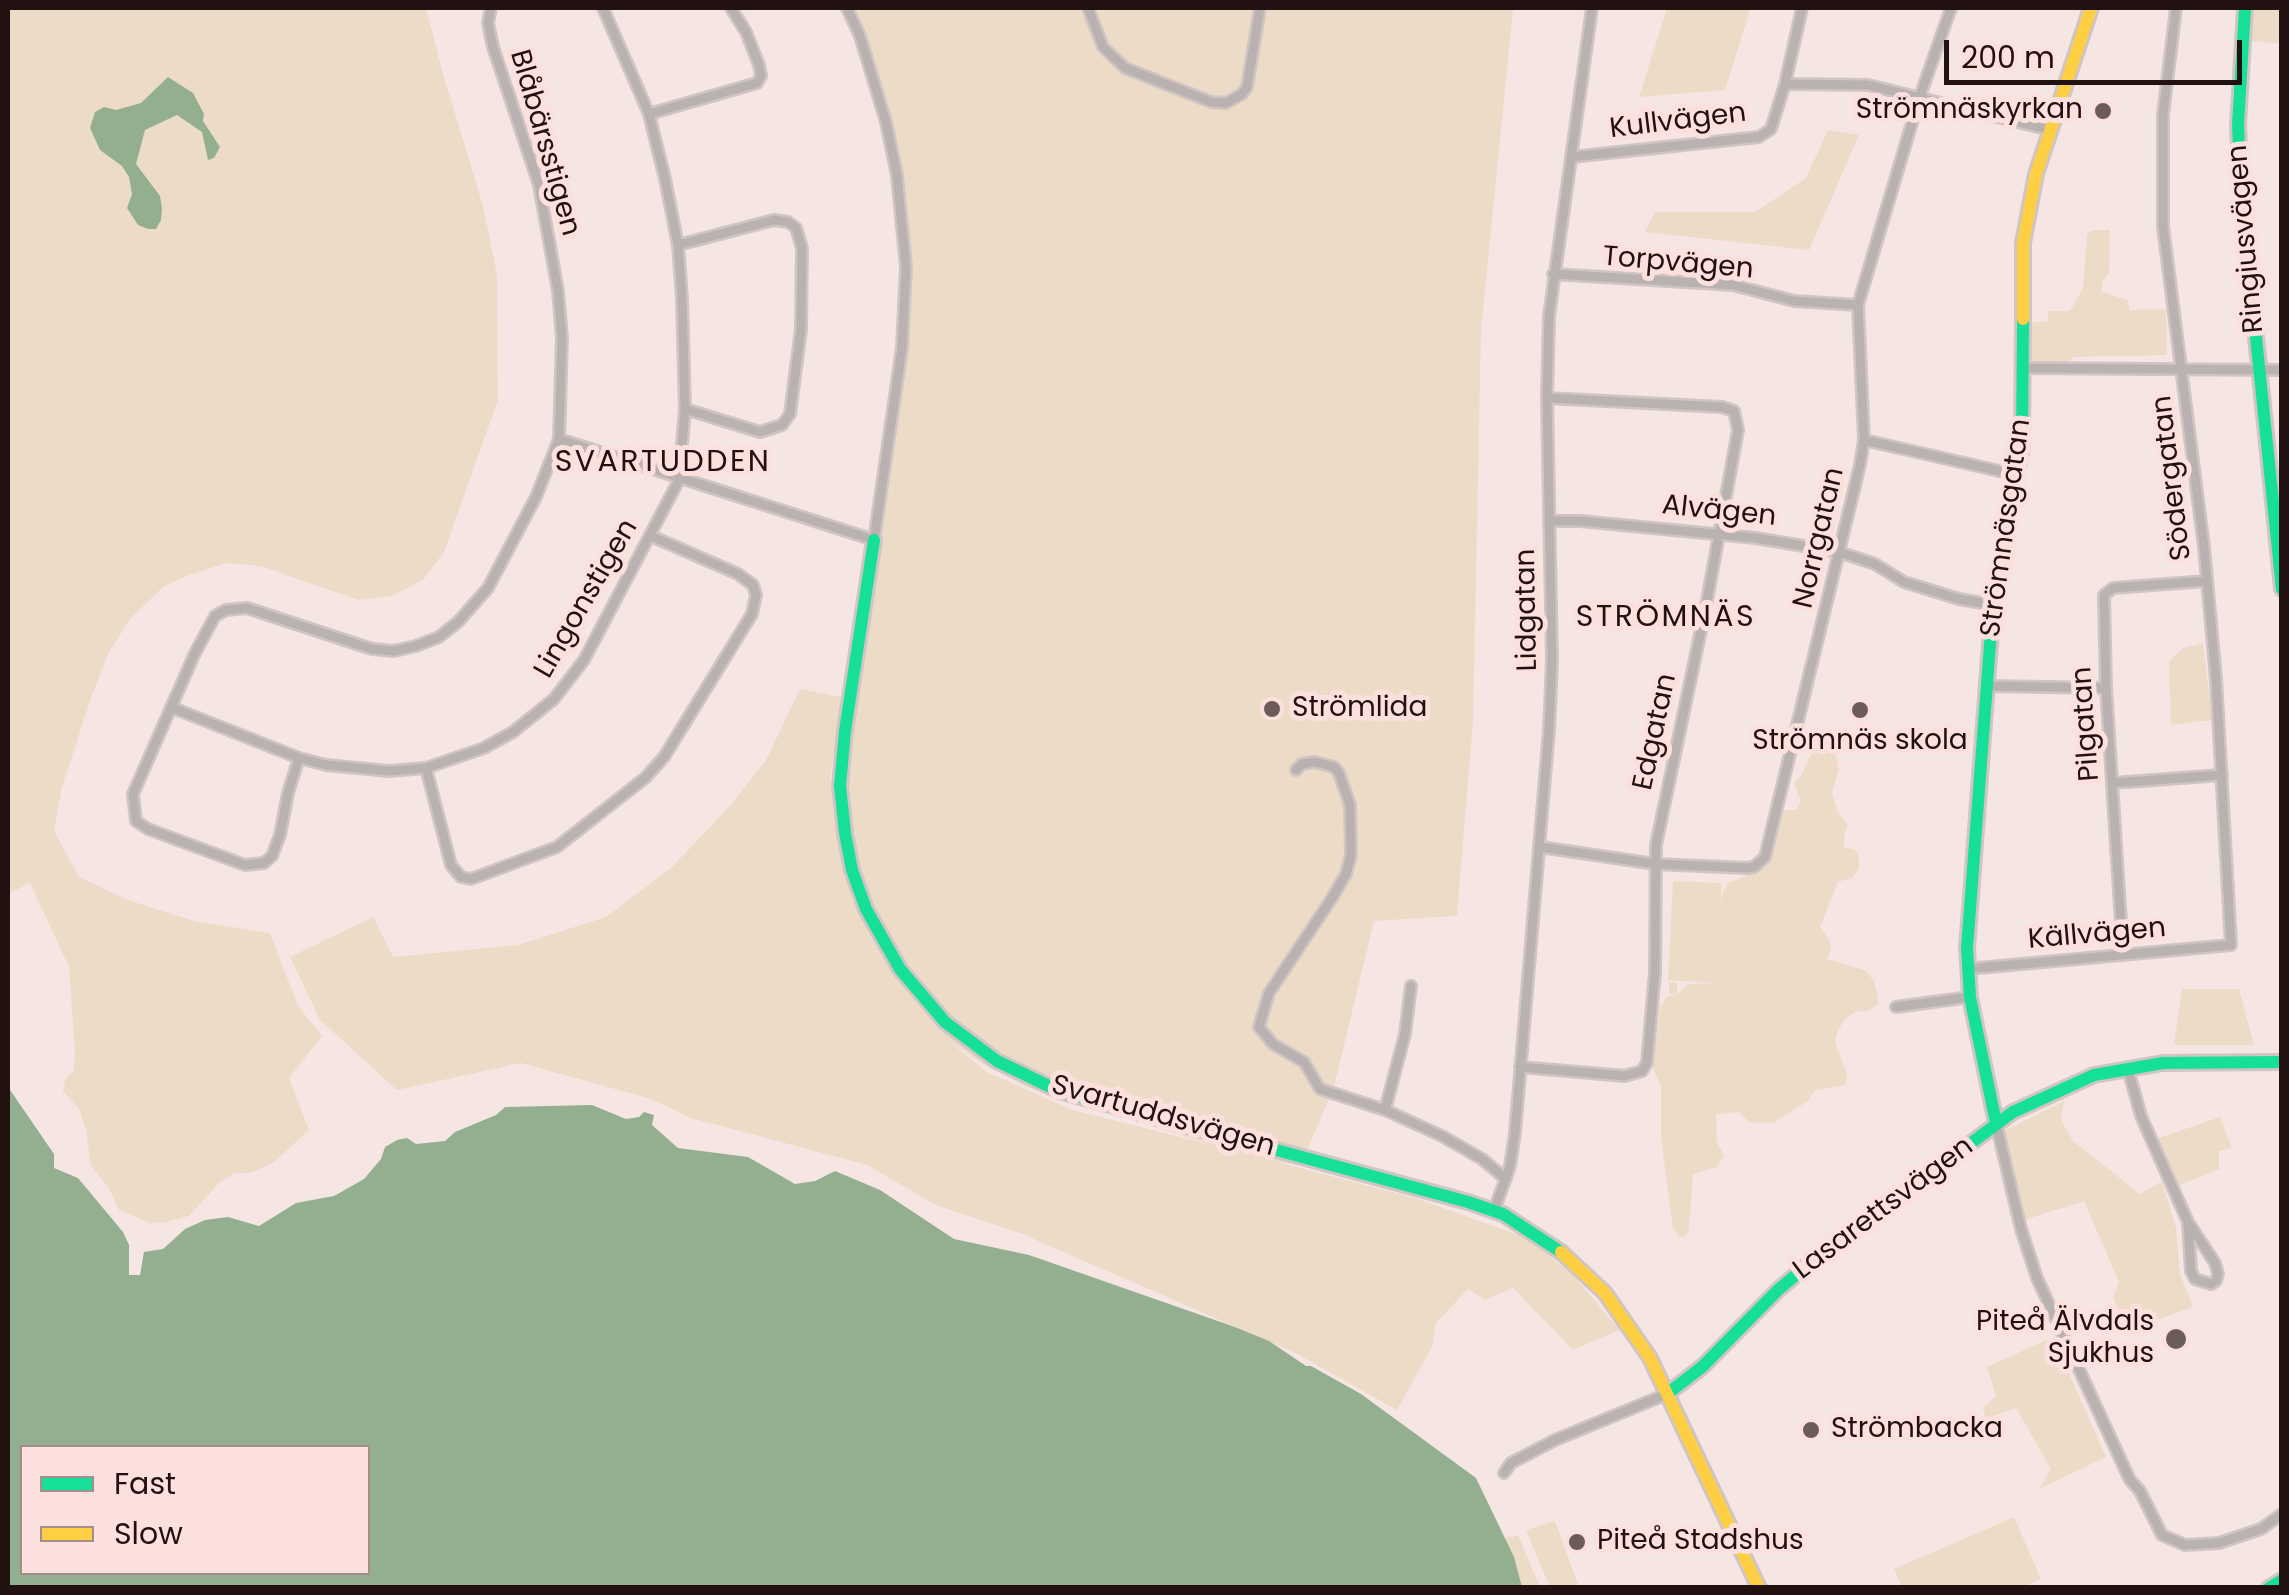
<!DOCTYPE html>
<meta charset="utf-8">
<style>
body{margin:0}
#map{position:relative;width:2289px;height:1595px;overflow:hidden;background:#f5e6e4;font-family:Poppins,sans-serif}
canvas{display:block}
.frame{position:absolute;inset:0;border:10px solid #211110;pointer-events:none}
.legend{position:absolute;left:20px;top:1445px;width:350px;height:130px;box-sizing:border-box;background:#fce0dd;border:2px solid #a48d8b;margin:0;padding:12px 18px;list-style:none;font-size:30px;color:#211110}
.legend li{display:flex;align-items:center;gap:20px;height:50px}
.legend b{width:50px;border:2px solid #a48d8b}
.scale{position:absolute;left:1944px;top:40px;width:298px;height:45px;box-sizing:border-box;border:5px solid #211110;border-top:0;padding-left:12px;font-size:30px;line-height:35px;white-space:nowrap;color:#211110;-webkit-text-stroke:8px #fce0dd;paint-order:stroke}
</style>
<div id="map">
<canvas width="2289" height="1595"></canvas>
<div class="frame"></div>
<ul class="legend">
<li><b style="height:12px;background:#16e098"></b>Fast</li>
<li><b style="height:12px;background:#ffcf43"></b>Slow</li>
</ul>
<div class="scale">200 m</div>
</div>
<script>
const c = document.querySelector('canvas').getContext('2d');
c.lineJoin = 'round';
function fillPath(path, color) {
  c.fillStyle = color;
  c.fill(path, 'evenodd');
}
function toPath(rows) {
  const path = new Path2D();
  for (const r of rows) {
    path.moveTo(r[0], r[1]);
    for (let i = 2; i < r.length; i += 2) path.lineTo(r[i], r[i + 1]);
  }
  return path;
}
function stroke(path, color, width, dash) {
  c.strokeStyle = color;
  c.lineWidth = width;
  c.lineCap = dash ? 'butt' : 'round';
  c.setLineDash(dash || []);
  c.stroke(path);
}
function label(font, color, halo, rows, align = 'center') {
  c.font = font + ' Poppins,sans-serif';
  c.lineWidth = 10;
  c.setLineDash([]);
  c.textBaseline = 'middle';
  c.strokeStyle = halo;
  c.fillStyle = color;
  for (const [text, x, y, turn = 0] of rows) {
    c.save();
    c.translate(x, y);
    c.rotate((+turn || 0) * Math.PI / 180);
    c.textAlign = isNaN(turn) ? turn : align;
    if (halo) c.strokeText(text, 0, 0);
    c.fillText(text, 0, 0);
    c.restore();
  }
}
fillPath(toPath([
 [8,8,426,8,443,74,483,206,497,274,498,400,444,552,423,580,392,596,358,600,261,566,227,563,189,575,163,587,130,619,108,654,92,695,62,787,54,831,79,877,128,900,194,921,270,933,298,1006,322,1036,289,1078,309,1130,273,1163,253,1172,234,1174,220,1182,189,1216,166,1222,150,1223,119,1210,109,1188,91,1166,86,1130,79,1109,63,1091,65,1080,74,1070,75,1054,69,967,30,883,8,894],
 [844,8,1513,8,1481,331,1473,722,1457,916,1374,921,1334,1087,1301,1165,1274,1161,1418,1199,1528,1238,1571,1273,1620,1330,1573,1350,1513,1288,1485,1300,1468,1289,1436,1323,1432,1347,1397,1410,1295,1353,1020,1233,936,1205,867,1165,691,1118,651,1099,521,1063,397,1090,320,1020,290,957,373,917,393,957,518,945,606,917,671,868,729,807,766,760,800,689,842,697,830,780,835,823,903,346,903,204,873,76],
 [945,1038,981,1063,1024,1086,1208,1144,1073,1110,987,1072],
 [1667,8,1750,10,1725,90,1639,97],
 [2254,8,2281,8,2281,44,2250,41],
 [1828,130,1859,135,1809,250,1645,232,1655,212,1755,212,1806,178],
 [2093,230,2110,230,2109,273,2102,282,2102,292,2128,300,2130,310,2166,309,2167,355,2073,357,2066,365,2031,366,2027,323,2048,321,2048,311,2070,311,2083,288,2087,234],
 [2203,643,2212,720,2171,725,2169,661,2183,648],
 [1814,747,1822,747,1836,755,1839,769,1832,792,1837,811,1848,826,1844,836,1844,847,1856,850,1859,858,1859,869,1852,878,1838,882,1820,927,1830,941,1831,950,1827,959,1865,970,1874,981,1879,1003,1870,1010,1855,1012,1844,1020,1837,1033,1835,1043,1847,1073,1845,1085,1815,1090,1808,1101,1773,1123,1749,1122,1739,1112,1716,1114,1717,1142,1724,1156,1717,1167,1693,1174,1689,1230,1685,1237,1679,1237,1673,1228,1661,1138,1661,1087,1653,1069,1660,1006,1667,997,1676,995,1669,994,1669,982,1677,983,1677,994,1688,984,1718,983,1668,980,1673,881,1721,883,1721,909,1722,894,1728,883,1755,872,1772,857,1783,810,1796,810,1801,802,1794,783,1802,774],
 [2182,989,2239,989,2254,1045,2174,1045],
 [2064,1101,2061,1120,2073,1141,2140,1194,2162,1181,2176,1228,2180,1274,2193,1307,2127,1331,2113,1297,2119,1282,2084,1201,2024,1220,2004,1131],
 [2220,1117,2232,1148,2219,1151,2219,1169,2178,1186,2156,1139],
 [2053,1337,2106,1457,2039,1489,2051,1469,2016,1408,1986,1419,1983,1408,1996,1396,1987,1367],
 [2014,1517,2041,1579,2022,1587,1902,1587,1894,1569],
 [1555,1521,1579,1587,1550,1587,1526,1530],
 [1518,1535,1540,1587,1516,1587,1498,1540]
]), '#ecdcc7');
fillPath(toPath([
 [168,77,193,93,204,114,203,121,220,147,214,158,208,160,202,132,177,115,145,130,136,164,160,196,162,209,161,220,156,229,148,229,138,225,127,208,132,194,129,177,122,166,100,150,90,128,95,112,104,107,116,110,141,103],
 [8,1087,54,1154,54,1168,78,1178,123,1232,129,1245,129,1275,140,1275,144,1252,163,1249,185,1229,205,1220,228,1217,259,1226,296,1203,334,1196,364,1179,381,1159,385,1147,397,1140,407,1138,416,1144,445,1141,455,1132,496,1115,505,1107,592,1105,626,1119,639,1117,644,1112,654,1115,652,1125,678,1148,748,1157,795,1184,815,1181,835,1171,880,1190,954,1239,1029,1255,1235,1327,1269,1341,1306,1366,1311,1366,1361,1394,1476,1478,1514,1557,1522,1587,8,1587],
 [22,1448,368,1448,368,1572,22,1572]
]), '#94af90');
const street = toPath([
 [1088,8,1103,47,1125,68,1211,102,1226,103,1242,94,1247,87,1260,8],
 [1785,84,1802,8],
 [649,114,757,83,761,76,759,65,746,32,731,8],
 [1571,157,1759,137,1771,129,1785,84,1868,85,2050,130],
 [678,245,774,220,788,222,796,228,802,248,801,329,790,414,782,425,760,432,685,409],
 [1553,274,1733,285,1794,301,1858,305],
 [2024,368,2282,370],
 [559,439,874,540,902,348,906,267,897,175,886,122,860,36,847,8],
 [1864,440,2017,475],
 [1549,521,1580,521,1756,538,1839,552,1875,564,1904,582,1959,599,1993,605],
 [1987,686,2106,688],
 [173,708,299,758,326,765,389,771,426,768,484,748,513,732,554,699,584,660,679,480,685,409,682,298,678,245,665,179,649,114,603,8],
 [299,758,288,793,280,835,272,856,264,863,245,865,148,829,136,821,133,794,195,653,215,616,226,610,247,608,372,649,394,651,416,646,439,637,458,622,488,588,536,497,559,439,562,338,558,291,539,185,493,47,488,23,491,8],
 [426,768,451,865,461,877,471,879,557,847,645,778,664,757,752,614,756,595,753,585,738,574,651,536],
 [1296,770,1302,764,1315,762,1334,767,1339,773,1350,805,1351,855,1346,874,1332,898,1269,993,1259,1027,1273,1044,1304,1062,1320,1089,1385,1110],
 [2113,783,2222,775],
 [1540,847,1655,864,1747,868,1754,867,1765,857,1860,465,1864,440,1858,305,1919,99,1951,8],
 [2123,955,2106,688,2104,595,2113,588,2207,581],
 [1967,969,2231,945,2216,679,2204,547,2163,227,2163,115,2176,8],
 [1411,986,1405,1034,1385,1110,1442,1136,1482,1159,1506,1179],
 [1896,1007,1970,997],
 [1520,1067,1625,1076,1642,1071,1647,1063,1655,972,1656,845,1706,606,1738,430,1734,411,1722,407,1547,398],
 [2128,1069,2141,1116,2188,1222,2191,1271,2195,1279,2211,1284,2216,1281,2218,1274,2215,1263,2188,1222],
 [1996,1123,2021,1229,2037,1278,2130,1480,2140,1491,2162,1535,2185,1545,2219,1543,2261,1529,2282,1514],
 [1494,1211,1510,1166,1515,1133,1549,730,1552,661,1547,398,1549,316,1592,8],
 [1504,1473,1511,1463,1555,1440,1667,1394]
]);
const fast = toPath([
 [2245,8,2238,125,2241,192,2282,589],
 [874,540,845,731,840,786,845,833,852,870,866,909,900,969,945,1022,997,1061,1059,1091,1468,1202,1503,1214,1561,1252],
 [1996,1123,1970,997,1967,948,1993,605,2022,447,2023,319],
 [1667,1394,1702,1367,1778,1290,1817,1257,2013,1112,2094,1075,2163,1063,2282,1062],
 [2269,1588,2282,1580]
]);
const slow = toPath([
 [2023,319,2023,243,2036,174,2091,8],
 [1561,1252,1605,1293,1650,1358,1759,1588]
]);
stroke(street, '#d1c5c4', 14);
stroke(fast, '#d1c5c4', 18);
stroke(slow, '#d1c5c4', 18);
stroke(street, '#bab2b1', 9);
stroke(fast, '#16e098', 12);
stroke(slow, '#ffcf43', 12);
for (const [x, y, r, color] of [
 [2103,111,10,"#6b5c5a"],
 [1272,709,10,"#6b5c5a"],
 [1860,710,10,"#6b5c5a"],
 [2176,1339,12,"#6b5c5a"],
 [1811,1430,10,"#6b5c5a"],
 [1577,1542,10,"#6b5c5a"]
]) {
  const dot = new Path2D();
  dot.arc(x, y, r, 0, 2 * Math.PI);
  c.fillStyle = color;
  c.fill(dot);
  stroke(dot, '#fce0dd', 4);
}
label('28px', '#211110', '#fce0dd', [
 ["Strömnäskyrkan",2083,111,"right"],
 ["Strömlida",1292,709],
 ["Strömnäs skola",1860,742,"center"],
 ["Piteå Älvdals",2154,1323,"right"],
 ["Sjukhus",2154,1355,"right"],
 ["Strömbacka",1831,1430],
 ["Piteå Stadshus",1597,1542]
], 'left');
label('28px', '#211110', '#fce0dd', [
 ["Kullvägen",1678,122,-7],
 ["Blåbärsstigen",544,143,74],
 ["Ringiusvägen",2247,239,-95],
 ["Torpvägen",1678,264,5],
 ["Södergatan",2173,478,-97],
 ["Alvägen",1719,512,6],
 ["Strömnäsgatan",2007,528,-82],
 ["Norrgatan",1820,538,-77],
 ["Lingonstigen",587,599,-60],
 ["Lidgatan",1528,610,-91],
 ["Pilgatan",2087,724,-94],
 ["Edgatan",1656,732,-78],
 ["Källvägen",2097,935,-5],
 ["Svartuddsvägen",1163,1117,16],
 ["Lasarettsvägen",1884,1209,-37]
]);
c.letterSpacing = '2.5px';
label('30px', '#211110', '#fce0dd', [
 ["SVARTUDDEN",663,463],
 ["STRÖMNÄS",1666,618]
]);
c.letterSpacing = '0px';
</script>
